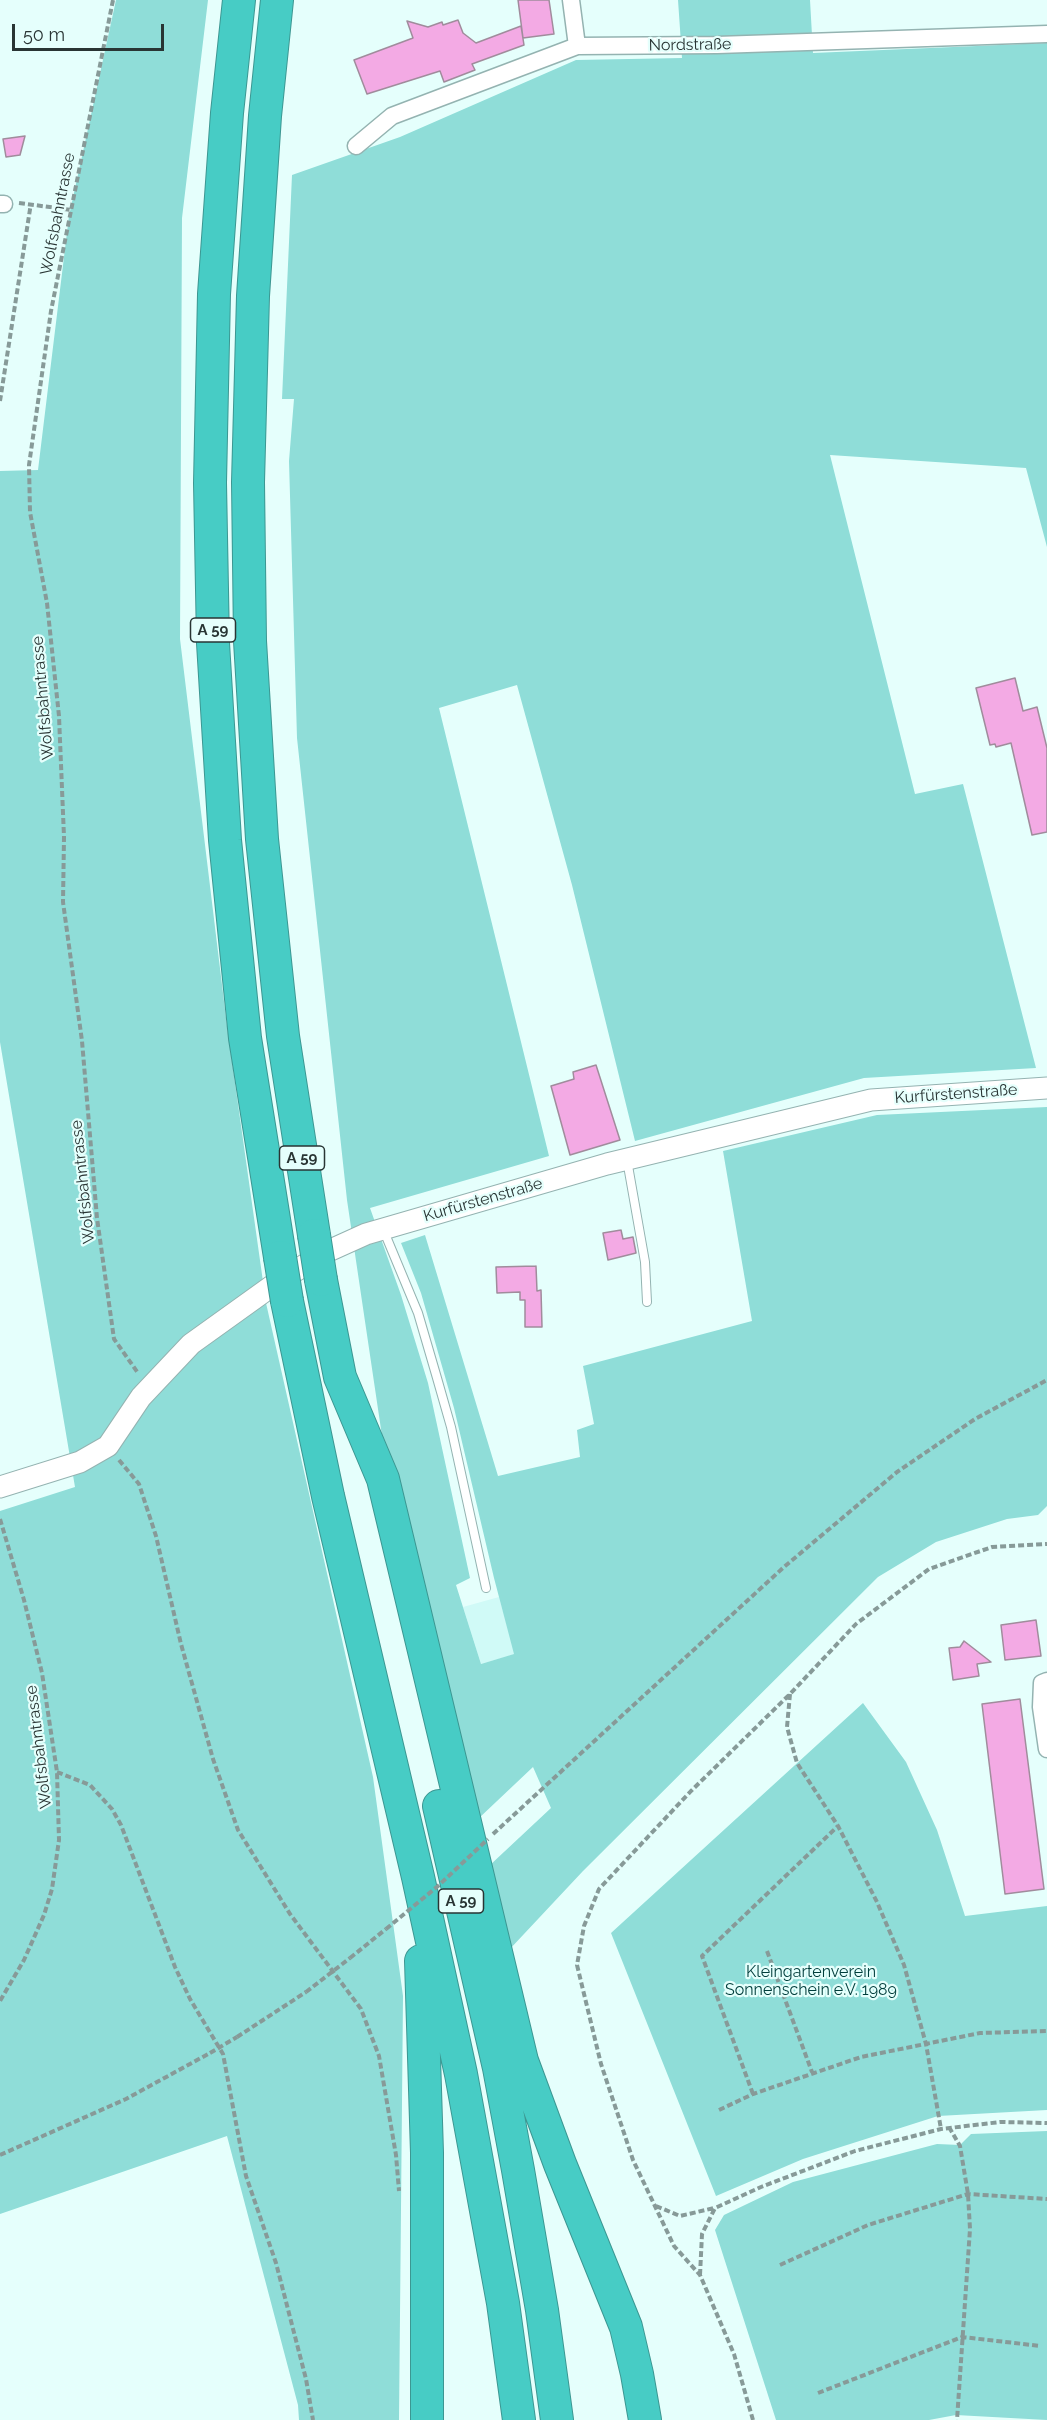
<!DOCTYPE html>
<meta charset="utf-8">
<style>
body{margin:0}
#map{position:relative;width:1047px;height:2420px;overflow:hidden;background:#e5fffc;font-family:Raleway,sans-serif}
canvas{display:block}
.scale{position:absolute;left:12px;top:24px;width:152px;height:27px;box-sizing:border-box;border:3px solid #293534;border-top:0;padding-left:8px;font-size:18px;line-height:21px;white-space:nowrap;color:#293534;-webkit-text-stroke:4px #e5fffc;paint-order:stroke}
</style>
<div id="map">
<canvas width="1047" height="2420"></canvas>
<div class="scale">50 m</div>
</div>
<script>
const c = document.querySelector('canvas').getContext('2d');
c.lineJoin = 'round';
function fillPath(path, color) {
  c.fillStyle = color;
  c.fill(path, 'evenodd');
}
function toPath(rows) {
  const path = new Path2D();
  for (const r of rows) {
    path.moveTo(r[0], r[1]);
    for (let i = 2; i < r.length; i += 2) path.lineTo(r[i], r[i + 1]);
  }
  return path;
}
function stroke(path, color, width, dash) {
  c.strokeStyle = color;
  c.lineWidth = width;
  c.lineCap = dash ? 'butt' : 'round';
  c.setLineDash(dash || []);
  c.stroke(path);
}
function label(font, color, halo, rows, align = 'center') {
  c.font = font + ' Raleway,sans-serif';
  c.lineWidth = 4.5;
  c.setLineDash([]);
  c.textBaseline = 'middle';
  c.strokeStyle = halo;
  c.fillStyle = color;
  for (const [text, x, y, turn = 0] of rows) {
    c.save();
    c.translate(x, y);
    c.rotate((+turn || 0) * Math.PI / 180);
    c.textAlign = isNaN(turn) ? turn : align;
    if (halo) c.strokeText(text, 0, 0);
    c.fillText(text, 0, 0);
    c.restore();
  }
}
fillPath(toPath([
 [499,1597,515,1654,481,1664,463,1607]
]), '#d0faf7');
fillPath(toPath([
 [116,0,208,0,182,218,180,639,227,1026,266,1303,373,1777,403,1996,399,2420,299,2420,298,2405,227,2136,0,2214,0,1511,75,1487,0,1042,0,471,38,470,69,216],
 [678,0,810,0,813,53,1047,43,1047,547,1026,468,830,455,915,794,963,784,1036,1068,864,1078,635,1141,572,885,517,685,439,708,549,1156,370,1208,401,1295,428,1383,470,1578,456,1585,481,1664,514,1654,494,1578,454,1408,421,1293,401,1243,425,1235,498,1476,580,1457,577,1430,594,1424,583,1366,752,1321,723,1151,877,1115,1047,1107,1047,1506,1038,1515,1007,1519,936,1542,878,1577,583,1871,509,1950,489,1866,551,1808,533,1767,478,1819,382,1436,347,1200,297,738,289,461,294,399,282,399,292,175,400,137,576,60,682,58],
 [863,1703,906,1762,937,1830,965,1916,1047,1906,1047,2110,938,2116,803,2159,716,2196,611,1933],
 [1047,2131,1047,2420,956,2415,929,2420,776,2420,715,2230,724,2215,793,2182,937,2144,960,2145,971,2134]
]), '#8fddd8');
const building = toPath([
 [518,0,549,0,554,34,523,38,518,0],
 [458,20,463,33,476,43,521,26,524,45,472,64,475,70,444,82,440,71,367,94,354,60,413,38,407,21,428,27,442,22,443,25,458,20],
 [25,136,20,155,6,157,3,139,25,136],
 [1015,678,1023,711,1037,707,1047,748,1047,832,1032,835,1011,743,996,747,995,744,990,745,976,688,1015,678],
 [596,1065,620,1140,570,1155,551,1086,574,1079,573,1072,596,1065],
 [621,1230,623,1239,633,1237,636,1253,608,1260,603,1233,621,1230],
 [536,1266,537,1291,541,1290,542,1327,525,1327,525,1300,520,1300,520,1292,497,1293,496,1267,536,1266],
 [1036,1620,1041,1656,1005,1660,1001,1625,1036,1620],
 [964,1641,991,1662,977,1664,979,1676,953,1680,949,1648,960,1647,964,1641],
 [1020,1699,1044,1889,1005,1894,982,1704,1020,1699]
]);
fillPath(building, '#f3aae4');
stroke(building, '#a08c9c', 1.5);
const service = toPath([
 [627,1160,645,1262,647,1302],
 [383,1229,418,1313,437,1378,451,1427,486,1588]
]);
const minor = toPath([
 [571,0,577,46],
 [356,146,392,116,577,46,717,45,1047,34],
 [0,204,4,204],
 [1047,1681,1042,1683,1041,1707,1047,1749]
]);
const tertiary = toPath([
 [0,1487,80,1462,108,1446,141,1397,191,1344,276,1283,324,1253,366,1234,607,1164,871,1100,1047,1088]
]);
const motorway = toPath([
 [239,0,227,113,214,294,210,483,213,643,225,840,245,1038,280,1257],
 [277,0,265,116,253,296,248,482,250,641,262,839,283,1036,314,1235],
 [321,1280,340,1377,383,1479,522,2061,560,2164,626,2327,637,2374,645,2420],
 [287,1301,328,1496,418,1877,461,2074,503,2303,519,2420],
 [439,1806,499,2068,518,2170,542,2310,557,2420],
 [421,1961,427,2153,427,2420]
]);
stroke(service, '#94b3b1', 10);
stroke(minor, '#94b3b1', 19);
stroke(tertiary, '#94b3b1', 23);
stroke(motorway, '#3c9792', 34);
stroke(toPath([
 [113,0,51,311,29,465,30,512,47,603,59,716,64,837,63,902,82,1041,97,1218,114,1339,138,1373],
 [19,203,72,210],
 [0,401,31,203],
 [119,1460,139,1484,156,1536,181,1644,213,1759,238,1830,290,1914,361,2009,379,2056,396,2155,399,2191],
 [0,1519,24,1600,42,1673,57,1772,59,1840,52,1889,44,1915,24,1960,0,2001],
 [790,1694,787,1727,797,1763,838,1826,877,1902,904,1965,926,2044,941,2129],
 [57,1772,90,1785,112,1809,121,1825,175,1967,190,1999,223,2054,246,2176,276,2263,306,2379,313,2420],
 [493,1834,784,1567,897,1472,975,1419,1047,1380],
 [767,1951,812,2072],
 [350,1958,386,1929],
 [237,2037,306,1992],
 [753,2094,702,1956,838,1826],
 [719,2110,753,2094,861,2057,980,2033,1047,2031],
 [949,2127,960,2146,968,2194,970,2229,957,2420],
 [0,2155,126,2099,210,2053],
 [656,2206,680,2216,714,2208],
 [780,2265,868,2225,968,2194,1047,2199],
 [700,2275,702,2234,715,2208,761,2187,855,2151,941,2129,1000,2122,1047,2123],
 [818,2393,962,2337,1041,2346],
 [753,2420,734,2354,700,2275,674,2246,633,2160,601,2064,577,1965,584,1926,599,1889,691,1791,791,1693,856,1624,929,1569,992,1547,1047,1544]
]), '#879a98', 4, [6, 3]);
stroke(service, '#fff', 8);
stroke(minor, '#fff', 16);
stroke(tertiary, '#fff', 21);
stroke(motorway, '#47ccc5', 32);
const motorwayBridge = toPath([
 [314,1235,321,1280],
 [280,1257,287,1301]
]);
stroke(motorwayBridge, '#3c9792', 34, []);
stroke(toPath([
 [386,1929,438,1886,488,1839],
 [306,1992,350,1958],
 [210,2053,237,2037]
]), '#879a98', 4, [6, 3]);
stroke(motorwayBridge, '#47ccc5', 32);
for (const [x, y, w] of [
 [213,630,45],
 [302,1158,45],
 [461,1901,45]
]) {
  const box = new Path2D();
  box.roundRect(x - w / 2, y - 12, w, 24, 4.5);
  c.fillStyle = '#e5fffc';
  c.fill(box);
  stroke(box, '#293534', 1.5);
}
label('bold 15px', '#293534', null, [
 ["A 59",213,630],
 ["A 59",302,1158],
 ["A 59",461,1901]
]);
label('16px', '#293534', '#e5fffc', [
 ["Nordstraße",690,45,-1],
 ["Wolfsbahntrasse",58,214,-79],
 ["Wolfsbahntrasse",43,698,-95],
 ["Kurfürstenstraße",956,1094,-4],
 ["Wolfsbahntrasse",83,1182,-96],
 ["Kurfürstenstraße",483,1200,-16],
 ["Wolfsbahntrasse",39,1747,-97]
]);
label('16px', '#003e3c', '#e5fffc', [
 ["Kleingartenverein",811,1972],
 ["Sonnenschein e.V. 1989",811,1990]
]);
</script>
